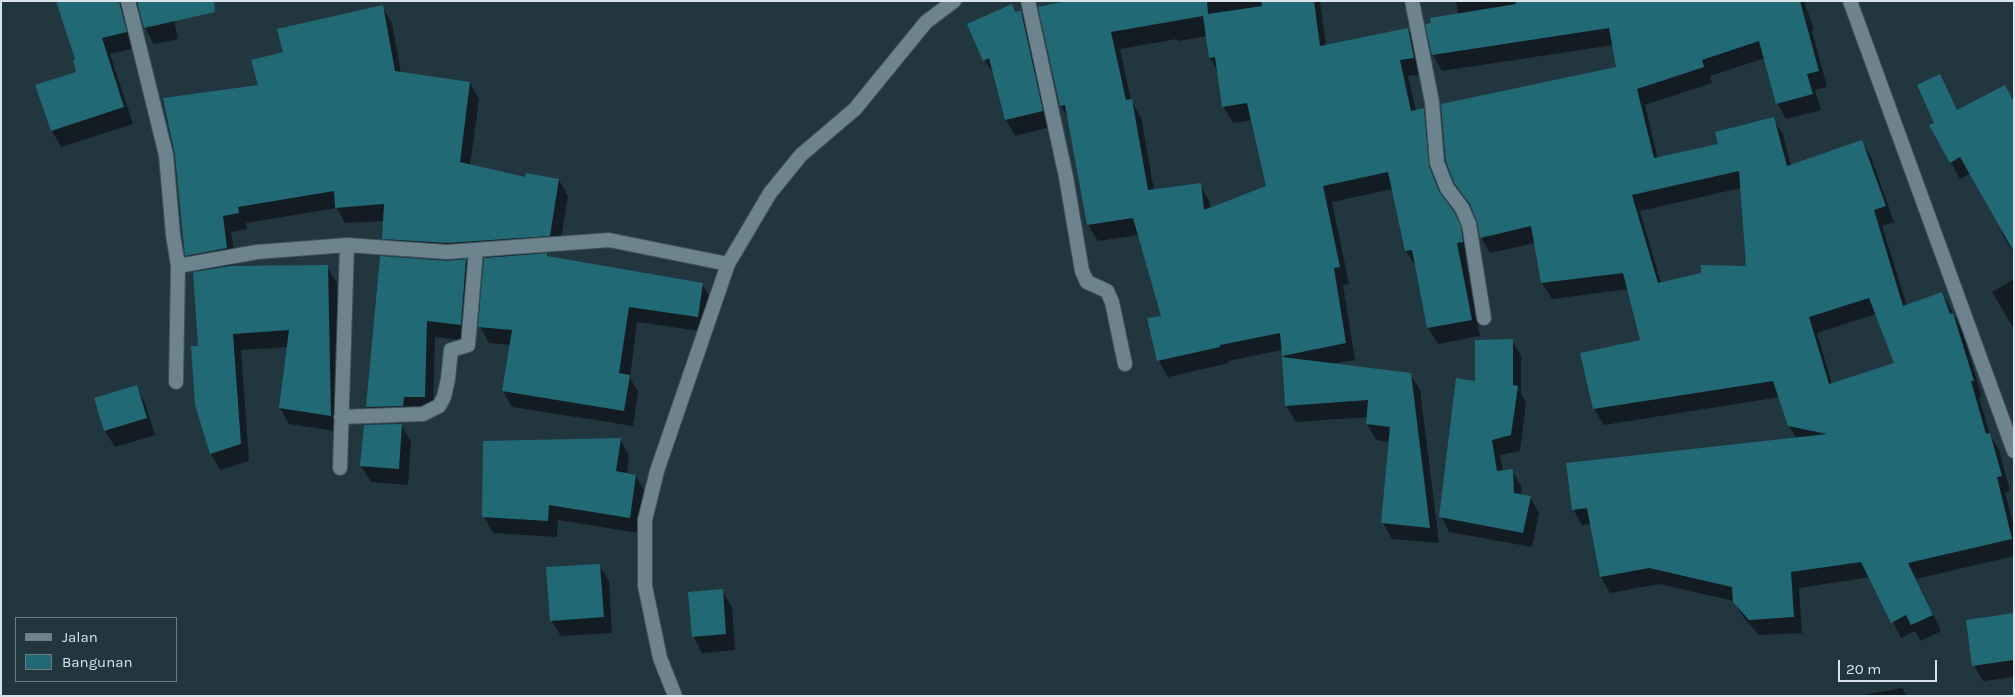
<!DOCTYPE html>
<style>
body{margin:0}
#map{position:relative;width:2015px;height:697px;overflow:hidden;background:#223640;font-family:Karla,sans-serif}
canvas{display:block}
.frame{position:absolute;inset:0;border:2px solid #d9e5eb;pointer-events:none}
.legend{position:absolute;left:15px;top:617px;width:162px;height:65px;box-sizing:border-box;background:#223640;border:1px solid #6b7c84;margin:0;padding:6px 9px;list-style:none;font-size:15px;color:#d9e5eb}
.legend li{display:flex;align-items:center;gap:10px;height:25px}
.legend b{width:25px;border:1px solid #6b7c84}
.scale{position:absolute;left:1838px;top:660px;width:99px;height:22px;box-sizing:border-box;border:2px solid #d9e5eb;border-top:0;padding-left:6px;font-size:15px;line-height:18px;white-space:nowrap;color:#d9e5eb;-webkit-text-stroke:4px #223640;paint-order:stroke}
</style>
<div id="map">
<canvas width="2015" height="697"></canvas>
<div class="frame"></div>
<ul class="legend">
<li><b style="height:6px;background:#6d838e"></b>Jalan</li>
<li><b style="height:14px;background:#216975"></b>Bangunan</li>
</ul>
<div class="scale">20 m</div>
</div>
<script>
const c = document.querySelector('canvas').getContext('2d');
c.lineJoin = 'round';
function fillPath(path, color) {
  c.fillStyle = color;
  c.fill(path, 'evenodd');
}
function toPath(rows) {
  const path = new Path2D();
  for (const r of rows) {
    path.moveTo(r[0], r[1]);
    for (let i = 2; i < r.length; i += 2) path.lineTo(r[i], r[i + 1]);
  }
  return path;
}
function stroke(path, color, width, dash) {
  c.strokeStyle = color;
  c.lineWidth = width;
  c.lineCap = dash ? 'butt' : 'round';
  c.setLineDash(dash || []);
  c.stroke(path);
}
fillPath(toPath([
 [57,1,170,1,178,39,154,44,145,28,139,8,131,10,135,48,110,54,133,124,61,147,52,131,37,86,78,72,76,60],
 [1072,1,1322,1,1320,2,1326,46,1408,29,1417,45,1423,74,1408,76,1416,111,1423,109,1432,126,1438,184,1445,201,1463,230,1472,258,1466,259,1480,336,1438,344,1428,328,1416,267,1406,251,1393,189,1332,202,1349,284,1343,285,1355,360,1331,364,1410,374,1420,390,1439,543,1392,539,1383,523,1390,442,1376,440,1367,424,1368,417,1296,422,1286,406,1283,359,1285,359,1282,350,1228,361,1229,363,1168,377,1159,361,1149,319,1163,317,1139,235,1098,241,1088,225,1069,120,1061,106],
 [1207,36,1210,58,1218,72,1223,106,1233,123,1252,120,1267,187,1211,209,1209,201,1200,184,1154,190,1141,117,1131,100,1120,49,1177,39,1179,41],
 [1456,1,1804,1,1814,30,1812,31,1827,87,1815,90,1821,110,1786,119,1777,103,1765,58,1710,76,1712,83,1645,105,1658,159,1720,145,1773,119,1783,134,1791,166,1861,141,1871,157,1894,222,1882,226,1907,306,1942,293,1951,309,1962,330,1982,397,1979,397,1990,435,1999,450,2010,491,2005,493,2014,527,2014,556,1916,579,1941,631,1921,641,1915,631,1901,638,1870,577,1799,588,1802,633,1759,635,1744,618,1734,601,1659,584,1610,593,1601,577,1591,524,1582,525,1573,509,1797,439,1789,426,1780,397,1604,425,1594,409,1582,354,1641,341,1629,289,1552,299,1542,283,1535,243,1490,253,1481,237,1475,213,1456,183,1617,68,1613,45,1442,71,1433,55,1458,15],
 [1741,188,1747,267,1661,283,1640,211],
 [1876,314,1896,364,1832,384,1817,333],
 [382,7,392,23,401,73,470,83,479,99,470,166,526,178,559,180,568,196,559,251,546,252,549,258,702,284,712,300,707,332,637,322,630,378,638,392,633,426,512,407,503,391,511,345,489,343,480,326,485,257,464,258,475,277,470,341,435,337,433,413,413,412,412,422,376,423,367,407,381,257,447,262,462,259,392,254,383,238,384,221,345,223,337,208,246,223,247,229,231,232,236,264,229,267,327,267,337,283,340,432,289,424,280,408,288,347,241,350,249,461,220,470,211,454,200,347,197,273,187,255,259,86,285,52,279,30],
 [1021,13,1030,29,1051,127,1015,136,1006,120,995,75,984,60,1016,14],
 [1939,75,1958,111,2014,103,2014,254,2001,232,2004,231,1971,173,1960,179,1951,162,1936,124],
 [2014,279,2014,329,1992,292],
 [1512,340,1521,356,1521,394,1526,402,1520,451,1500,455,1503,471,1512,470,1521,486,1522,496,1530,497,1539,513,1532,547,1449,532,1441,516,1476,382],
 [136,387,145,403,155,435,115,447,105,431,96,398],
 [401,425,411,441,408,485,371,482,361,466],
 [620,439,629,455,627,474,636,476,645,492,638,533,558,520,557,537,493,533,484,517],
 [599,565,609,581,612,633,561,636,551,620],
 [722,591,732,607,735,650,702,653,693,636],
 [2014,614,2014,677,1983,681,1974,665],
 [1902,688,1907,696,1857,696]
]), '#0007');
fillPath(toPath([
 [56,1,119,1,127,32,102,38,124,107,51,131,35,85,76,72,73,60,75,59],
 [137,1,214,1,215,12,144,28],
 [1066,1,1207,1,1208,14,1262,6,1261,1,1314,1,1320,46,1408,28,1414,58,1400,60,1411,111,1424,108,1429,166,1439,191,1454,212,1461,226,1463,242,1457,243,1472,320,1427,328,1412,250,1405,251,1388,172,1323,186,1340,267,1334,268,1346,343,1282,356,1280,333,1220,345,1220,347,1157,361,1147,318,1161,316,1133,218,1087,225,1065,105,1060,106,1038,7],
 [1203,16,1209,58,1215,57,1222,107,1247,103,1266,186,1204,210,1201,183,1148,190,1132,99,1126,100,1111,32],
 [1515,1,1800,1,1819,71,1807,74,1813,94,1776,104,1759,41,1702,60,1704,67,1637,89,1654,158,1718,144,1715,132,1774,117,1787,166,1862,140,1886,206,1874,210,1903,306,1942,292,1950,314,1953,313,1974,381,1971,381,1986,434,1990,433,2002,476,1997,477,2012,539,1908,563,1933,615,1911,625,1906,615,1891,623,1861,562,1791,572,1794,617,1749,620,1733,602,1732,587,1649,568,1600,577,1587,508,1572,510,1566,463,1827,434,1788,426,1773,381,1593,409,1580,353,1640,340,1623,273,1541,283,1531,226,1480,238,1477,221,1470,204,1455,184,1446,161,1441,104,1616,67,1609,28,1432,55,1425,24,1431,23,1430,18,1516,4],
 [1739,171,1746,266,1701,265,1701,273,1658,283,1632,195],
 [1869,298,1894,363,1829,384,1809,317],
 [1012,4,1015,12,1021,11,1043,111,1005,120,989,58,983,61,967,24],
 [383,5,395,71,470,82,460,162,525,177,526,173,559,179,550,236,447,243,382,239,384,204,335,208,334,191,238,207,239,213,223,216,227,248,185,256,175,154,163,98,258,85,251,60,283,52,277,29],
 [1940,74,1957,110,2005,85,2014,102,2014,252,1960,157,1950,163,1929,125,1934,123,1917,85],
 [547,253,547,256,703,283,698,317,629,307,619,373,630,375,624,411,502,391,512,330,478,327,484,258],
 [380,256,447,261,466,259,461,325,427,321,425,397,404,397,403,406,366,407],
 [328,265,331,416,279,408,289,330,233,334,241,444,210,454,195,405,191,346,198,346,193,272,230,266],
 [1513,339,1513,385,1518,386,1511,435,1492,440,1497,471,1513,469,1514,493,1531,496,1523,533,1439,517,1456,378,1475,381,1475,340],
 [1282,357,1411,373,1430,528,1381,523,1390,427,1366,424,1368,400,1285,406],
 [137,385,147,418,104,431,94,398],
 [402,424,399,469,360,466,364,425],
 [621,438,616,471,636,475,630,518,549,505,548,521,482,517,483,441],
 [600,564,604,617,550,621,546,567],
 [723,589,726,634,692,637,688,592],
 [2014,613,2014,660,1972,666,1966,620]
]), '#216975');
const minor = toPath([
 [128,1,166,155,173,235,178,266,257,252,347,245,447,252,609,240,728,264],
 [1028,1,1066,177,1082,271,1087,282,1107,291,1112,302,1125,364],
 [1412,1,1432,102,1437,163,1447,188,1462,208,1469,224,1484,318],
 [1850,1,2014,451],
 [176,382,178,266],
 [341,417,423,414,439,406,444,397,448,379,451,350,468,345,476,250],
 [340,468,347,245],
 [675,696,660,658,645,586,645,520,657,471,728,264,770,193,801,155,855,109,926,22,954,1]
]);
stroke(minor, '#405159', 16);
stroke(minor, '#6d838e', 14);
</script>
